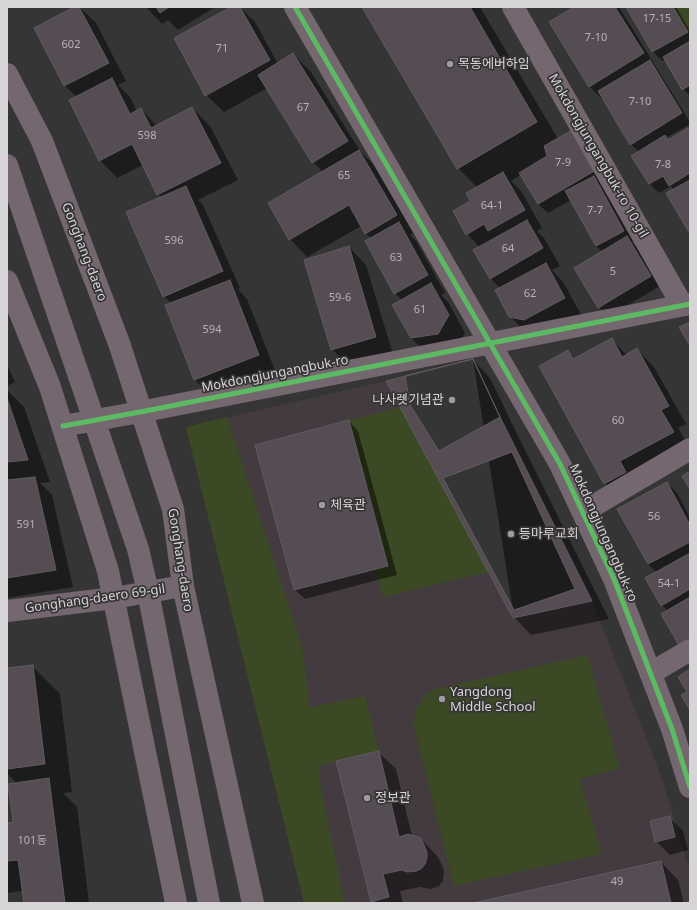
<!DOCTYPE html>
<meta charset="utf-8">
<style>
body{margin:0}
#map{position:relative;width:697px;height:910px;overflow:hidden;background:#363536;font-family:"Noto Sans",sans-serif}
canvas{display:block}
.frame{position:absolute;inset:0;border:8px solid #d6d4d6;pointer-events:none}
</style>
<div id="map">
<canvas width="697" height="910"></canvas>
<div class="frame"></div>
</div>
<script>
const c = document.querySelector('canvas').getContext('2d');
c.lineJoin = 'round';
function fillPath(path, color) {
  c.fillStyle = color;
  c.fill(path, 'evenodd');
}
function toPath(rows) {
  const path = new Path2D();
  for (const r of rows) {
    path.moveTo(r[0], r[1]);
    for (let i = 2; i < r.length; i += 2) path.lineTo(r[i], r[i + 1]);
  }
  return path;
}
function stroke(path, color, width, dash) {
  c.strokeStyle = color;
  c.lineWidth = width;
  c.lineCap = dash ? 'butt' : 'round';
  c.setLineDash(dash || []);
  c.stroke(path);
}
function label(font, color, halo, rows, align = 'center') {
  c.font = font + ' "Noto Sans","Noto Sans KR",sans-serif';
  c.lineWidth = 3.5;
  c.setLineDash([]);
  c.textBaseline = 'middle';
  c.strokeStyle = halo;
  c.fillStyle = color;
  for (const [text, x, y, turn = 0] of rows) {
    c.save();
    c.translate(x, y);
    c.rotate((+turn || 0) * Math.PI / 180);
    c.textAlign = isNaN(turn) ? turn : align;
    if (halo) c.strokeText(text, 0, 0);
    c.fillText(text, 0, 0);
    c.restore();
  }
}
fillPath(toPath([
 [386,381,513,617,592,601,663,781,690,872,690,903,304,903,186,427]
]), '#433b40');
fillPath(toPath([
 [673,7,690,7,690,31,688,32],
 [400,407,489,572,383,597,375,569,388,566,349,420],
 [227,417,302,646,310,707,365,696,379,751,318,766,322,793,345,903,304,903,186,427],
 [587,655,620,768,580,779,602,854,454,886,413,723,416,709,425,695,435,689]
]), '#3b4a24');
fillPath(toPath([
 [76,7,79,7,96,23,126,81,118,85,130,97,137,111,141,109,157,126,192,108,210,126,238,180,198,200,203,205,240,288,238,289,247,299,276,373,212,397,194,379,171,303,164,296,162,198,158,194,143,165,117,178,100,160,77,97,65,86,35,28],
 [146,7,215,7,178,30,168,20,162,24],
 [233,7,240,7,255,22,278,64,293,54,311,72,360,151,377,168,414,233,410,235,416,241,445,293,441,295,448,302,465,333,455,351,429,355,411,338,402,300,395,293,371,239,366,233,361,226,307,257,290,239,323,172,313,162,267,88,224,112,206,95],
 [363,7,480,7,558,139,605,180,600,183,603,186,633,241,631,242,637,247,660,286,608,317,599,307,603,252,596,246,571,200,548,213,538,204,521,175,511,181,521,191,542,228,537,231,544,238,560,266,552,270,563,282,582,316,527,334,510,316,500,288,490,278,480,247,467,234,472,201,478,188,458,168],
 [575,7,619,7,690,122,690,124,666,138,669,141,688,130,690,132,690,233,674,190,671,186,659,193,650,184,633,156,639,152,631,144,604,101,590,87,550,23],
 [627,7,676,7,690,31,690,99,689,97,690,96,683,89,665,60,663,61,653,52],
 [349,247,366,265,393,354,349,367,332,349],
 [611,339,627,355,637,350,654,367,686,424,678,428,690,450,622,500,605,483,567,351,575,359],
 [473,360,490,378,518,436,609,619,531,635,514,617],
 [7,365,15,382,7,386],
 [7,390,24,407,50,482,40,483,52,495,73,587,7,598],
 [349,421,358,431,397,575,305,599,295,590,257,446],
 [667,483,677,493,690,518,690,655,668,611,662,605,657,573,648,564,619,509],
 [32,666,60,694,72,792,63,793,77,807,89,903,25,903,23,891,7,893,7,824,14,823,17,784,7,773,7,669],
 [378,752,396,769,412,836,421,839,438,857,444,870,443,881,439,886,430,889,420,887,400,891,403,903,374,903,372,901],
 [669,817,683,831,688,850,670,855,656,841],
 [661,862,678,880,684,903,478,903]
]), '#0007');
const building = toPath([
 [74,7,79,7,109,63,64,86,34,28,74,7],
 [156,7,169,7,160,13,156,7],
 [231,7,240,7,270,60,205,96,174,38,231,7],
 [362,7,470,7,537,122,457,169,362,7],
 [574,7,615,7,644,53,589,87,549,22,574,7],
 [626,7,673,7,688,32,652,52,626,7],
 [690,41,690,85,682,90,663,57,690,41],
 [293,53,348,141,312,163,258,75,293,53],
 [650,60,682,113,630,145,598,91,650,60],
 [112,78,130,114,141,108,151,128,192,107,221,163,157,195,132,144,99,161,69,100,112,78],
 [688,128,690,132,690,173,669,186,663,176,649,184,631,156,665,135,668,140,688,128],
 [572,130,596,170,538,204,519,173,547,156,544,146,572,130],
 [359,150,397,215,365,234,349,205,289,240,268,203,359,150],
 [503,172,525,210,488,231,484,224,466,235,453,211,470,201,466,193,503,172],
 [594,176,624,231,596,246,565,191,594,176],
 [690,180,690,234,666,193,690,180],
 [186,186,223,271,163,297,126,212,186,186],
 [527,220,543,248,490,279,473,250,527,220],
 [399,222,428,275,394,294,365,241,399,222],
 [627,236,651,276,598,308,574,268,627,236],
 [349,246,376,337,331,350,304,260,349,246],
 [546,263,565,298,524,320,509,317,495,290,546,263],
 [230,280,259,355,194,380,165,305,230,280],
 [431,283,449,315,438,334,411,338,392,305,431,283],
 [690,322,690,346,679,327,690,322],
 [612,338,622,357,637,348,669,406,661,410,674,432,620,461,626,472,604,484,539,366,568,350,573,359,612,338],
 [473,359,500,417,592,601,513,618,386,381,473,359],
 [473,359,500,417,439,451,410,405,405,376,473,359],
 [7,398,28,460,7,462,7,398],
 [349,420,388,566,294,590,255,445,349,420],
 [512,452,575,589,514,610,443,478,512,452],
 [690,471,690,490,682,476,690,471],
 [35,477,56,570,7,578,7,480,35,477],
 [667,482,690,525,690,542,648,564,617,509,667,482],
 [690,553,690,589,661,606,645,578,690,553],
 [690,597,690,641,680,647,661,614,690,597],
 [33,665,45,764,7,769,7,668,33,665],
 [690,669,690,710,681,695,687,692,678,677,690,669],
 [379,751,399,837,408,834,421,838,427,852,427,858,425,864,422,868,417,871,407,872,402,870,383,874,389,897,371,902,336,761,379,751],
 [49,778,65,903,24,903,18,860,7,861,7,823,13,822,8,784,49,778],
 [670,816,675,837,655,842,650,821,670,816],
 [661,861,671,903,473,903,661,861]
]);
fillPath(building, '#564d54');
stroke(building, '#5e5c5d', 1);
stroke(toPath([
 [295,7,560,464,614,579,672,729,690,787],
 [513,7,682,305],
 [7,165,138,549,148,592,209,903],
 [63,426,140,412,690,304],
 [583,512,690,449],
 [7,611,114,598,183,586],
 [651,673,690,650]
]), '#74676f', 22);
stroke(toPath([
 [7,74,42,141,119,343,173,509,183,586,253,903],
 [7,281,50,387,108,571,176,903]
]), '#746770', 22);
stroke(toPath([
 [295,7,560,464,614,579,672,729,690,787],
 [63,426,140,412,690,304]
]), '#5cba63', 5);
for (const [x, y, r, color] of [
 [450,64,4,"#9e9c9e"],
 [452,400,4,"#9e9c9e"],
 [322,505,4,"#9e9c9e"],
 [511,534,4,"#9e9c9e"],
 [442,699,4,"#9e9c9e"],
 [367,798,4,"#9e9c9e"]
]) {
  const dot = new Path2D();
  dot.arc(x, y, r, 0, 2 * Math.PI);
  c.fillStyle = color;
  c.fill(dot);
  stroke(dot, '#373436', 1.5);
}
label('11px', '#b6b2b6', null, [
 ["17-15",657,19],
 ["7-10",596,38],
 ["602",71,45],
 ["71",222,49],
 ["7-10",640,102],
 ["67",303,108],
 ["598",147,136],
 ["7-9",563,163],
 ["7-8",663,165],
 ["65",344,176],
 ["64-1",492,206],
 ["7-7",595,211],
 ["596",174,241],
 ["64",508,249],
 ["63",396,258],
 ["5",613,272],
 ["62",530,294],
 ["59-6",340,298],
 ["61",420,310],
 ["594",212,330],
 ["60",618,421],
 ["56",654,517],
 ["591",26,525],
 ["54-1",669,584],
 ["101동",32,841],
 ["49",617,882]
]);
label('13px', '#d6d4d6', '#373436', [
 ["목동에버하임",458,64],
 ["나사렛기념관",444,400,"right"],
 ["체육관",330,505],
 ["등마루교회",519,534],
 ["Yangdong",450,692],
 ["Middle School",450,707],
 ["정보관",375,798]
], 'left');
label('13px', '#d6d4d6', '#373436', [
 ["Mokdongjungangbuk-ro 10-gil",598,156,60],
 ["Gonghang-daero",84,252,69],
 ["Mokdongjungangbuk-ro",275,374,-11],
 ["Mokdongjungangbuk-ro",603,533,66],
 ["Gonghang-daero",180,560,81],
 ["Gonghang-daero 69-gil",95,599,-8]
]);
</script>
